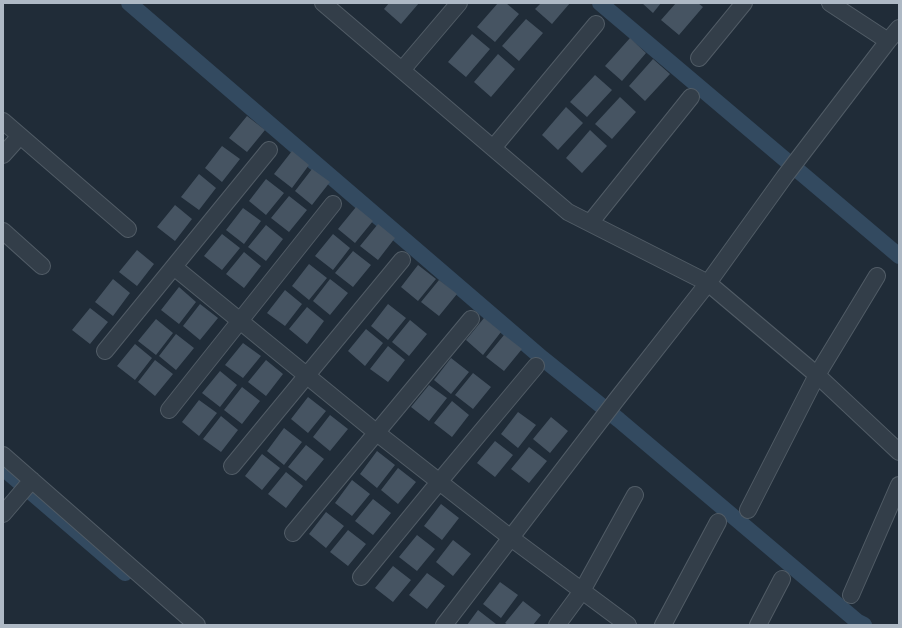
<!DOCTYPE html>
<style>
body{margin:0}
#map{position:relative;width:902px;height:628px;overflow:hidden;background:#202c38;font-family:Poppins,sans-serif}
canvas{display:block}
.frame{position:absolute;inset:0;border:4px solid #aeb9c5;pointer-events:none}
</style>
<div id="map">
<canvas width="902" height="628"></canvas>
<div class="frame"></div>
</div>
<script>
const c = document.querySelector('canvas').getContext('2d');
c.lineJoin = 'round';
function toPath(rows) {
  const path = new Path2D();
  for (const r of rows) {
    path.moveTo(r[0], r[1]);
    for (let i = 2; i < r.length; i += 2) path.lineTo(r[i], r[i + 1]);
  }
  return path;
}
function stroke(path, color, width, dash) {
  c.strokeStyle = color;
  c.lineWidth = width;
  c.lineCap = dash ? 'butt' : 'round';
  c.setLineDash(dash || []);
  c.stroke(path);
}
function fillPath(path, color) {
  c.fillStyle = color;
  c.fill(path, 'evenodd');
}
stroke(toPath([
 [129,3,542,358,619,420,858,622,864,625],
 [600,3,899,256],
 [3,468,125,573]
]), '#334a60', 16);
fillPath(toPath([
 [389,3,419,3,401,24,384,9],
 [498,3,506,3,519,14,495,42,477,27],
 [541,3,570,3,552,24,535,9],
 [642,3,661,3,653,13],
 [676,3,698,3,703,7,679,35,661,20],
 [526,19,543,33,519,61,502,46],
 [472,34,490,49,466,77,448,62],
 [630,38,646,53,622,81,605,66],
 [498,54,515,69,491,97,474,82],
 [653,59,670,74,645,101,629,86],
 [595,75,612,90,587,117,570,102],
 [620,97,636,112,612,139,595,124],
 [566,107,583,123,558,150,542,135],
 [247,116,265,130,247,152,229,138],
 [590,130,607,146,582,173,566,158],
 [222,146,240,159,222,182,205,168],
 [292,151,309,165,292,188,274,174],
 [312,169,330,182,312,205,295,191],
 [199,174,216,188,199,210,181,197],
 [266,179,284,193,266,215,249,201],
 [289,196,307,210,289,232,271,218],
 [175,205,192,219,175,241,157,227],
 [356,207,373,221,355,243,338,229],
 [243,208,261,221,244,244,226,230],
 [378,224,395,238,378,260,360,246],
 [266,225,283,239,266,261,248,247],
 [222,234,240,248,222,270,204,256],
 [333,234,350,248,333,270,315,256],
 [137,250,154,264,137,286,119,272],
 [353,251,371,265,353,287,335,273],
 [244,252,261,266,244,288,226,274],
 [309,264,327,278,309,300,292,286],
 [418,265,436,279,418,301,401,287],
 [113,279,130,293,113,316,95,302],
 [330,279,348,293,330,315,313,301],
 [439,280,457,294,439,316,421,302],
 [179,287,196,302,179,324,161,310],
 [285,290,302,304,285,326,267,313],
 [200,304,218,318,200,340,183,326],
 [388,304,406,318,388,340,371,326],
 [307,307,324,321,307,344,289,329],
 [90,308,108,322,90,344,72,330],
 [484,318,501,332,483,355,466,340],
 [156,319,173,333,156,355,138,341],
 [410,320,427,334,409,356,392,342],
 [366,329,383,343,365,366,348,351],
 [176,334,194,348,176,370,159,356],
 [504,335,522,349,504,371,486,357],
 [243,343,261,356,243,378,225,365],
 [135,344,152,358,135,380,117,366],
 [388,346,405,360,388,382,370,369],
 [451,358,469,372,451,394,434,380],
 [155,360,173,374,155,396,138,382],
 [266,360,283,374,266,396,248,382],
 [220,371,237,385,220,407,202,393],
 [473,373,491,387,473,409,455,395],
 [429,385,447,398,429,421,411,407],
 [242,387,260,401,242,424,224,410],
 [308,397,326,411,308,433,291,419],
 [199,400,217,413,199,436,182,422],
 [452,401,469,415,452,437,434,423],
 [518,412,536,425,518,448,501,434],
 [330,415,348,429,330,451,313,437],
 [221,416,238,430,221,452,203,439],
 [551,417,568,431,550,453,533,439],
 [284,428,302,442,284,465,267,451],
 [495,441,513,455,495,477,477,463],
 [306,445,324,459,306,481,288,467],
 [529,447,547,461,529,483,511,469],
 [377,451,395,465,377,488,360,474],
 [262,454,280,468,262,490,245,476],
 [398,468,416,482,398,504,381,490],
 [286,472,303,486,286,508,268,494],
 [352,480,370,494,352,516,335,503],
 [373,499,391,513,373,535,355,521],
 [441,504,459,518,442,540,424,526],
 [326,512,344,526,326,548,309,534],
 [348,530,366,544,348,566,330,552],
 [417,535,435,549,417,571,399,557],
 [453,540,471,554,453,576,436,562],
 [393,566,411,580,393,602,375,588],
 [427,573,445,586,427,609,409,595],
 [500,582,518,595,501,618,483,604],
 [523,601,541,615,533,625,508,625,505,623],
 [478,610,496,624,495,625,467,625]
]), '#465462');
const minor = toPath([
 [323,3,568,212,708,283,817,375,899,452],
 [830,3,888,41],
 [699,58,744,3],
 [402,70,459,3],
 [3,121,128,229],
 [493,148,596,24],
 [3,155,20,136],
 [590,223,691,97],
 [3,231,42,266],
 [174,267,377,433,511,538,628,625],
 [105,351,269,150],
 [169,410,333,204],
 [3,455,197,625],
 [232,466,402,260],
 [748,510,817,375,877,276],
 [3,514,32,480],
 [293,533,471,319],
 [361,577,439,482,536,366],
 [851,595,899,485],
 [444,625,617,399,708,283,785,176,888,41,899,28],
 [557,625,582,591,635,495],
 [663,625,718,522],
 [758,625,782,579]
]);
stroke(minor, '#515c66', 18);
stroke(minor, '#333e49', 16);
</script>
